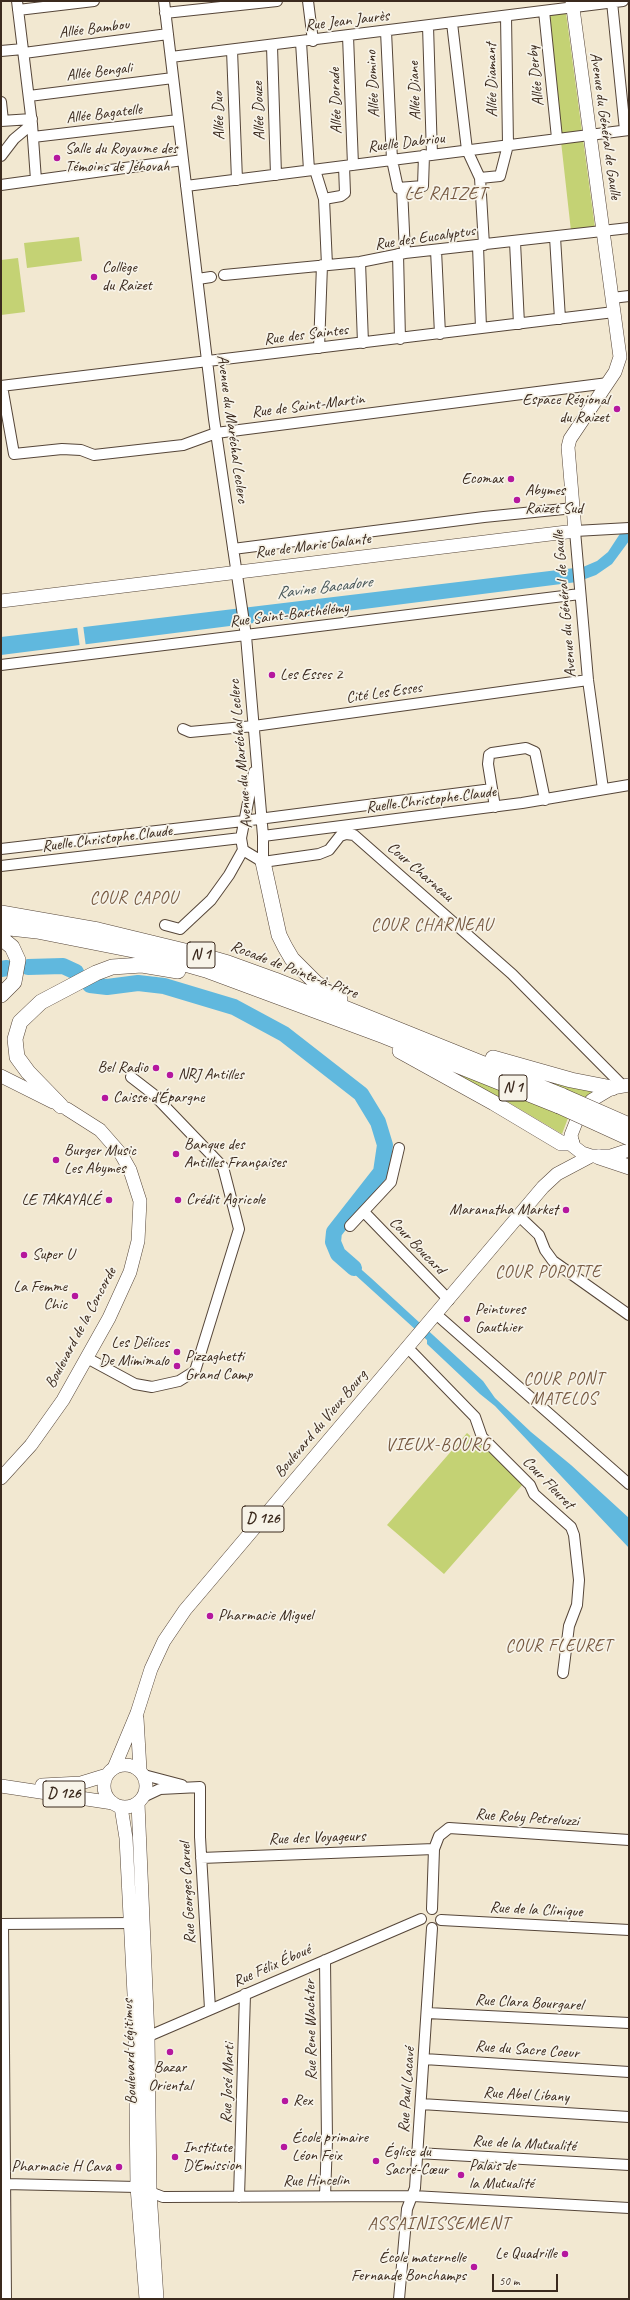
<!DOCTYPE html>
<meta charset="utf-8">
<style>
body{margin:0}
#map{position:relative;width:630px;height:2300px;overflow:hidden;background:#f2e8d1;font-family:Caveat,sans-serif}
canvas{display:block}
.frame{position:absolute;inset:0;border:2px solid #3b2a1e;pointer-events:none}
.scale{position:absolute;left:492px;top:2274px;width:66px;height:18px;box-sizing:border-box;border:2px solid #3b2a1e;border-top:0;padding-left:5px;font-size:12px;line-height:14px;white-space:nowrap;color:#3b2a1e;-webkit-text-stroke:3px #f7f3e8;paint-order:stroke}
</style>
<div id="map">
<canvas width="630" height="2300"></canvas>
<div class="frame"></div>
<div class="scale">50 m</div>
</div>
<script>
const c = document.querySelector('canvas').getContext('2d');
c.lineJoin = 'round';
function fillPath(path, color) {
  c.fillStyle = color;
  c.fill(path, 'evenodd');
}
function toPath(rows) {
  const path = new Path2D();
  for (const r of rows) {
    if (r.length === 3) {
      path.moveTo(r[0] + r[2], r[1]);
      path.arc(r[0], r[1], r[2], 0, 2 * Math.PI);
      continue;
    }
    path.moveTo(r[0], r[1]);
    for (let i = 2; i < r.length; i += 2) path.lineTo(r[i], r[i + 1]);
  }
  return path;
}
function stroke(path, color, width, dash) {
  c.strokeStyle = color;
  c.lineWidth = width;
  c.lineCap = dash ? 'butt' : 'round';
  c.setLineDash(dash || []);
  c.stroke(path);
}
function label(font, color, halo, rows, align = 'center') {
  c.font = font + ' Caveat,sans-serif';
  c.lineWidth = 3.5;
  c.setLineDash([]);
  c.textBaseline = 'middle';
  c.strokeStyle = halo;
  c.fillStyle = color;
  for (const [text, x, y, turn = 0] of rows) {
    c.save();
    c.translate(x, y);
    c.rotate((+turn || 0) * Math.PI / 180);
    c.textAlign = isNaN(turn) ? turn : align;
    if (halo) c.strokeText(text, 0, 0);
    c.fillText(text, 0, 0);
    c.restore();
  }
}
fillPath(toPath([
 [566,13,595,228,571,231,547,16],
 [79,237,82,261,27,268,24,243],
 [18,258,25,312,1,315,1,260],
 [499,1065,600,1088,587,1098],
 [453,1070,568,1118,562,1134,501,1098,448,1074],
 [467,1433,524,1483,444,1574,387,1525]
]), '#c4d274');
fillPath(toPath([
 [629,520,629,541,612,564,596,575,577,582,1,655,1,637,583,567,597,561,608,552],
 [338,1254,346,1256,371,1278,483,1381,495,1398,531,1432,571,1465,629,1518,629,1548,495,1406,480,1394,427,1344,427,1340,341,1262]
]), '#60b8de');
fillPath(toPath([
 [83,625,86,647,80,648,77,626]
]), '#f2e8d1');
stroke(toPath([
 [28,967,63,966,76,972],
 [1,969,7,968],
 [90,985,107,987,138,983,164,986,234,1007,284,1034,361,1094,378,1122,385,1145,381,1172,334,1232,333,1242,338,1254,354,1268]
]), '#60b8de', 16);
const minor = toPath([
 [17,1,32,124,36,180],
 [164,1,214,419,246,636,263,836,263,862],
 [308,1,313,41],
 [612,2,625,130],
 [18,10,94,1],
 [544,11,557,138],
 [165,13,277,1],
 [452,23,467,150,480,178,484,245],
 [428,26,432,155],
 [386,31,392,160,398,188,423,186,424,155],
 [348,36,353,165],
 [301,42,309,170],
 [272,46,276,175],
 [232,50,237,180],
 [1,51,23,49],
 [24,53,168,34],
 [171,57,623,1],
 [29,96,173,78],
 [1,102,3,121],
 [1,121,32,119],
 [33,137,178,120],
 [1,156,14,139,32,124],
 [315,170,324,199,327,265],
 [480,178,500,176,508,145,506,16],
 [1,185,183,160],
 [186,186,629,130],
 [402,188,405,253],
 [324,199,341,196,345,193,344,166],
 [555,237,560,319],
 [515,242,519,324],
 [478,246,481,328],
 [436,250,440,334],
 [398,254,400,339],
 [360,262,363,343],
 [224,275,360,262,405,253,629,228],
 [198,279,211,277],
 [612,298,629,296],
 [319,348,322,265],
 [1,386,614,312],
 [2,386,14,454,62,449,81,450,94,455,183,445,216,433,608,383],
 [233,549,484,517,574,508],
 [1,665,580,594],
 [183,729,190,732,254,726,588,680],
 [603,789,588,680,575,531,629,528],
 [495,807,488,764,489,755,492,753,526,748,535,752,545,800],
 [263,836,522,803,629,785],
 [1,849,243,821,492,789],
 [243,850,263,862],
 [263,862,319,854,329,850,340,836,346,834,354,835,512,974,622,1085],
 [1,866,241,838],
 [165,925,180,929,211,900,229,875,243,850,241,838,254,772],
 [364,1212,449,1300],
 [519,1216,539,1235,545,1250,553,1261,629,1315],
 [350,1226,391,1182,399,1148],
 [437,1315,629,1484],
 [407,1347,475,1417,482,1437,530,1485,534,1494,571,1527,574,1535,579,1580,577,1605,569,1626,563,1673],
 [87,1358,135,1384,152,1387,179,1381,195,1371,239,1229,223,1167,153,1094,131,1077],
 [144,1775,182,1785],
 [143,1797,160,1789,200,1787,200,1837,210,2009],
 [201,1858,434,1849],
 [432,1909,434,1849,439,1836,449,1828,629,1840],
 [441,1920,629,1930],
 [1,1924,136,1923],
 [3,1924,6,2299],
 [325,1960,327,2141,325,2196],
 [427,2013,629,2023],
 [142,2039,421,1919],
 [424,2059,629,2072],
 [421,2104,629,2117],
 [417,2153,629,2165],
 [239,2197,245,1994],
 [1,2201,5,2184,137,2187,163,2197,413,2196,629,2208],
 [399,2299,407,2209,415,2188,432,1928]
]);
const major = toPath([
 [1,601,575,531,568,447,570,439,615,372,620,357,572,1],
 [1,1076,53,1102],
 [629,1085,612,1088,592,1100,580,1112,571,1135,573,1146,582,1153,591,1156,611,1156,629,1150],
 [1,1478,31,1445,63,1400,109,1318,130,1272,138,1241,140,1201,130,1170,121,1154,100,1130,67,1109],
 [137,1718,140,1770],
 [125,1786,21],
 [114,1768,137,1713,151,1669,164,1641,185,1610,543,1187,557,1174,591,1156],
 [42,1785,81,1783,107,1775],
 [1,1786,113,1803],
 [138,1803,148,2037,150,2192,157,2299],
 [121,1807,126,1838,135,2014,137,2187,146,2299]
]);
const highway = toPath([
 [263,862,279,935,285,947,292,959,316,983,340,999],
 [1,913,98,930,193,953,228,963,275,980,563,1096],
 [1,927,37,931,143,952,206,970,384,1036,559,1106],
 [1,938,12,947,18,960,14,982,1,995],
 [400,1051,494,1103,561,1143,572,1143],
 [493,1058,571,1080,612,1088],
 [61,1106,28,1072,17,1057,15,1039,20,1022,41,1002,96,973,112,967,142,965,178,971],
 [599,1157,629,1167]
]);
stroke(minor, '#564639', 12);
stroke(major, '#564639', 14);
stroke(highway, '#564639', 16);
stroke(minor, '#fff', 10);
stroke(major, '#fff', 13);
stroke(highway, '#fff', 15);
const highwayBridge = toPath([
 [563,1096,629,1125],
 [559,1106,629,1138]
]);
stroke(highwayBridge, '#564639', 16, []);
stroke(highwayBridge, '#fff', 15);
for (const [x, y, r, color] of [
 [57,158,4,"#b5179e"],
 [94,277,4,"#b5179e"],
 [617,409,4,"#b5179e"],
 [511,479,4,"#b5179e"],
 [517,500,4,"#b5179e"],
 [272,675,4,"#b5179e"],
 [156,1068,4,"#b5179e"],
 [170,1075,4,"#b5179e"],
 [105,1098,4,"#b5179e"],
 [176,1154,4,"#b5179e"],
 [56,1160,4,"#b5179e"],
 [109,1200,4,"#b5179e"],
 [178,1200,4,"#b5179e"],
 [566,1210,4,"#b5179e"],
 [24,1255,4,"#b5179e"],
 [75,1296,4,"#b5179e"],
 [467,1319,4,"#b5179e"],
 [177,1352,4,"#b5179e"],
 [177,1366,4,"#b5179e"],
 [210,1616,4,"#b5179e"],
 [170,2052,4,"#b5179e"],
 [285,2101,4,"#b5179e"],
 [284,2147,4,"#b5179e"],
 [175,2157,4,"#b5179e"],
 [376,2161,4,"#b5179e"],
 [119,2167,4,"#b5179e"],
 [461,2175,4,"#b5179e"],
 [565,2254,4,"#b5179e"],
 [474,2267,4,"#b5179e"]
]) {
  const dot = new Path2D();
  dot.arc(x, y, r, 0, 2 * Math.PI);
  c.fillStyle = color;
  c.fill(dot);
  stroke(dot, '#f7f3e8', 1.5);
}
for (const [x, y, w] of [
 [201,955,28],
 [513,1088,28],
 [263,1519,42],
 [64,1794,42]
]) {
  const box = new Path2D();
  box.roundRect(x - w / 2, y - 13, w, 26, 3);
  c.fillStyle = '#f7f3e8';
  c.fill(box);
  stroke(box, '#3b2a1e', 1);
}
label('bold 15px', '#3b2a1e', null, [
 ["N 1",201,955],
 ["N 1",513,1088],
 ["D 126",263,1519],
 ["D 126",64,1794]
]);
label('16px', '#3b2a1e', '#f7f3e8', [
 ["Rue Jean Jaurès",347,21,-7],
 ["Allée Bambou",94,29,-7],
 ["Allée Bengali",99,72,-7],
 ["Allée Derby",536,76,-96],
 ["Allée Diamant",492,80,-91],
 ["Allée Domino",373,84,-93],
 ["Allée Diane",415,91,-92],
 ["Allée Dorade",336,101,-92],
 ["Allée Douze",259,111,-92],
 ["Allée Bagatelle",104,114,-7],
 ["Allée Duo",219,116,-92],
 ["Avenue du Général de Gaulle",605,126,82],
 ["Ruelle Dabriou",406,143,-7],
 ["Rue des Eucalyptus",425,238,-8],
 ["Rue des Saintes",306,335,-7],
 ["Rue de Saint-Martin",308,406,-7],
 ["Avenue du Maréchal Leclerc",232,429,82],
 ["Rue de Marie Galante",313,546,-7],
 ["Avenue du Général de Gaulle",565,604,-95],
 ["Rue Saint-Barthélémy",289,615,-7],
 ["Cité Les Esses",384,693,-8],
 ["Avenue du Maréchal Leclerc",241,754,-95],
 ["Ruelle Christophe Claude",431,800,-7],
 ["Ruelle Christophe Claude",107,839,-7],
 ["Cour Charneau",420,872,41],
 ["Rocade de Pointe-à-Pitre",294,970,21],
 ["Cour Boucard",417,1246,46],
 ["Boulevard de la Concorde",81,1328,-62],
 ["Boulevard du Vieux Bourg",321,1424,-50],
 ["Cour Fleuret",548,1483,46],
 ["Rue Roby Petreluzzi",527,1818,4],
 ["Rue des Voyageurs",317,1838,-2],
 ["Rue Georges Caruel",188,1893,-93],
 ["Rue de la Clinique",536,1910,3],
 ["Rue Félix Éboué",272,1966,-24],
 ["Rue Clara Bourgarel",529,2003,3],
 ["Rue Rene Wachter",311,2030,-91],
 ["Rue du Sacre Coeur",527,2050,4],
 ["Boulevard Légitimus",130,2052,-92],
 ["Rue José Marti",228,2083,-88],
 ["Rue Paul Lacavé",407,2090,-86],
 ["Rue Abel Libany",526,2095,3],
 ["Rue de la Mutualité",524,2144,3],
 ["Rue Hincelin",316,2181,-1]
]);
label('16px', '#3b2a1e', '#f7f3e8', [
 ["Salle du Royaume des",65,149],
 ["Témoins de Jéhovah",65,167],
 ["Collège",102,268],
 ["du Raizet",102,286],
 ["Espace Régional",609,400,"right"],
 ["du Raizet",609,418,"right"],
 ["Ecomax",503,479,"right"],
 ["Abymes",525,491],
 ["Raizet Sud",525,509],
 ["Les Esses 2",280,675],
 ["Bel Radio",148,1068,"right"],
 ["NRJ Antilles",178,1075],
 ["Caisse d'Épargne",113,1098],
 ["Banque des",184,1145],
 ["Antilles Françaises",184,1163],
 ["Burger Music",64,1151],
 ["Les Abymes",64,1169],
 ["LE TAKAYALÉ",101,1200,"right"],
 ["Crédit Agricole",186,1200],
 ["Maranatha Market",558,1210,"right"],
 ["Super U",32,1255],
 ["La Femme",67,1287,"right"],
 ["Chic",67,1305,"right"],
 ["Peintures",475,1310],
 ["Gauthier",475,1328],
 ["Les Délices",169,1343,"right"],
 ["De Mimimalo",169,1361,"right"],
 ["Pizzaghetti",185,1357],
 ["Grand Camp",185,1375],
 ["Pharmacie Miguel",218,1616],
 ["Bazar",170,2068,"center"],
 ["Oriental",170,2086,"center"],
 ["Rex",293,2101],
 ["École primaire",292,2138],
 ["Léon Feix",292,2156],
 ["Institute",183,2148],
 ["D'Emission",183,2166],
 ["Église du",384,2152],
 ["Sacré-Cœur",384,2170],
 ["Palais de",469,2166],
 ["la Mutualité",469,2184],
 ["Pharmacie H Cava",111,2167,"right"],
 ["Le Quadrille",557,2254,"right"],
 ["École maternelle",466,2258,"right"],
 ["Fernande Bonchamps",466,2276,"right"]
], 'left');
label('italic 17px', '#465558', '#f7f3e8', [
 ["Ravine Bacadore",324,588,-7]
]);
c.letterSpacing = '1px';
label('17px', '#765941', '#f7f3e8', [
 ["COUR CAPOU",134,899],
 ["COUR CHARNEAU",432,926],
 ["COUR POPOTTE",548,1273],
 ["COUR PONT",564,1380],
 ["MATELOS",564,1400],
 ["COUR FLEURET",559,1647]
]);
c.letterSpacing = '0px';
c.letterSpacing = '1px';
label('18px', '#765941', '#f7f3e8', [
 ["LE RAIZET",446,194],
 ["VIEUX-BOURG",438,1445],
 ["ASSAINISSEMENT",439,2224]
]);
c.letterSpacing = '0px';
</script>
